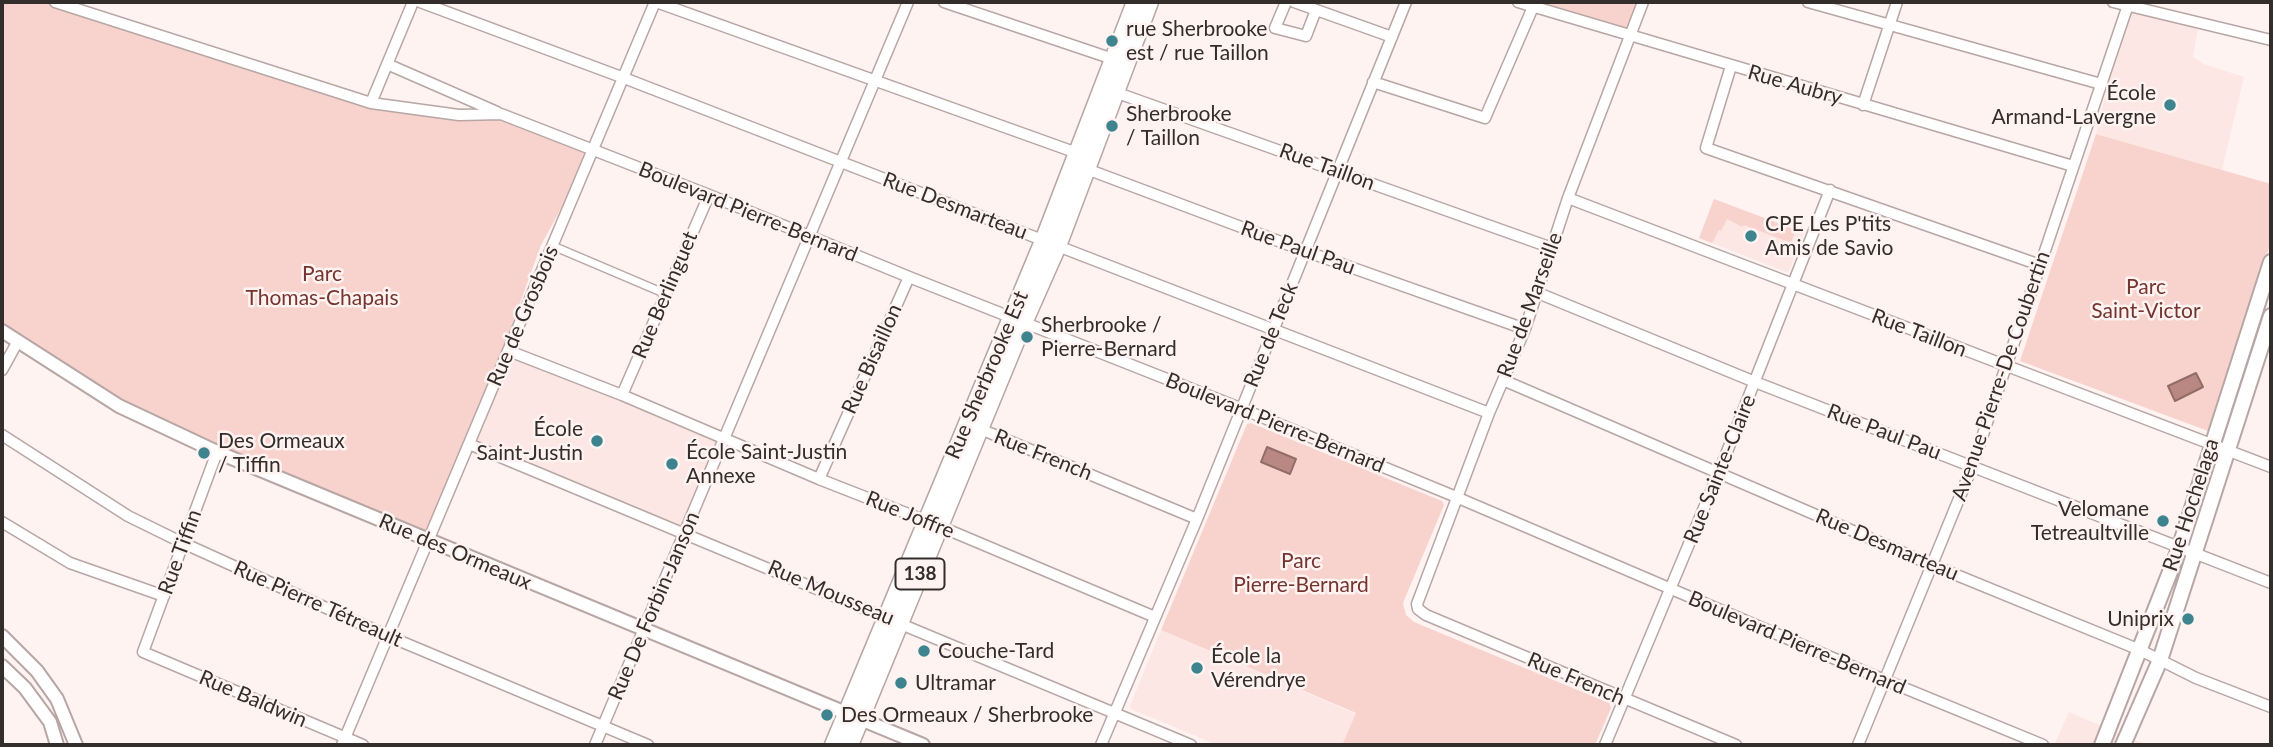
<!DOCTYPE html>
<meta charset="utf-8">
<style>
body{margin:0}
#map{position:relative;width:2273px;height:747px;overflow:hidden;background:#fef3f1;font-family:Lato,sans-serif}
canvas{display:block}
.frame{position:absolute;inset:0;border:4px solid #332d2c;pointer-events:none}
</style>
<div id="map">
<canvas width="2273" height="747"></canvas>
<div class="frame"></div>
</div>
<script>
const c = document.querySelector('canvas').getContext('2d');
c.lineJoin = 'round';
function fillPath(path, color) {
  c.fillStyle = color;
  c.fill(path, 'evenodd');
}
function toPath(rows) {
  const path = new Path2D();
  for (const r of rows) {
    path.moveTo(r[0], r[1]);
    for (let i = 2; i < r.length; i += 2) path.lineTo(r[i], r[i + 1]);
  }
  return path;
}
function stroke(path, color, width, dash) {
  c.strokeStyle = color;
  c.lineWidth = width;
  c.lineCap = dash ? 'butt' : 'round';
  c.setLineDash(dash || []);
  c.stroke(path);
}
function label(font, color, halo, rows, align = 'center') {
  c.font = font + ' Lato,sans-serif';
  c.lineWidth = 5;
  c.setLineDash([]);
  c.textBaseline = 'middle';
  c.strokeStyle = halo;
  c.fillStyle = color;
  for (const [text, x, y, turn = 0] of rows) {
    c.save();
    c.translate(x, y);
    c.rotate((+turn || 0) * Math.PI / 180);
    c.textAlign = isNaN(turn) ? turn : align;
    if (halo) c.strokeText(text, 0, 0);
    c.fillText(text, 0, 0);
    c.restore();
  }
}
fillPath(toPath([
 [2127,5,2199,24,2193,57,2204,64,2244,77,2222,170,2096,134],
 [1714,199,1804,233,1789,271,1786,272,1699,238],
 [509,351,724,438,685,532,469,444],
 [1161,630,1356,714,1342,745,1217,745,1131,709,1130,706],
 [2069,712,2147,745,2054,745]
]), '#fde7e4');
fillPath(toPath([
 [2,2,55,2,371,103,501,114,594,149,541,245,469,444,428,541,119,406,2,332],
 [1518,2,1643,2,1631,37],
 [2096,134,2271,184,2271,242,2211,429,2208,431,2020,361],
 [1714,199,1796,230,1791,243,1744,225,1742,227,1727,219,1721,231,1719,230,1712,243,1699,238],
 [1251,423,1442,501,1444,505,1403,603,1406,615,1414,622,1609,703,1611,708,1595,745,1342,745,1356,713,1161,630,1247,424]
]), '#f8d3ce');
const water = toPath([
 [2196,373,2203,387,2175,401,2168,386,2196,373],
 [1267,447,1296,459,1290,474,1261,462,1267,447]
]);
fillPath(water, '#ba8882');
stroke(water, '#926d68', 2);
const pedestrian = toPath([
 [553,246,666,294]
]);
const minor = toPath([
 [55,2,371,103,459,115,501,114,709,195,909,277,1235,406,1449,494,1875,676,2043,745],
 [420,2,624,78,1489,413],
 [656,2,1077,153],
 [944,2,1116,60],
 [1286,2,1275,28,1306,36,1316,10],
 [1294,2,1392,37],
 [1518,2,2073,166],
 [1643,2,1568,198,1525,329,1489,413,1417,604,1418,609,1426,615,1736,745],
 [1808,2,2101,84],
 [2113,2,2271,40],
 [387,64,497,112],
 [1731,66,1706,148,2040,265],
 [1373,82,1485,118,1533,7],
 [1112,91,1552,248],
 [371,103,413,2],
 [1863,105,1897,2],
 [1084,168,1305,251,1525,329],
 [1568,198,2271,467],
 [1538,293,1755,382,2271,583],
 [509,351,622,395,819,479,939,526,1155,617],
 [2,370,18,341],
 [1503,380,1932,565,2140,650,2196,678,2271,707],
 [622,395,709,195],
 [978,428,1197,519],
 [2,435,128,516,183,543,388,636,648,745],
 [469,444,1191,745],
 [217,452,143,652,363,745],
 [819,479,909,277],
 [2,522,70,563,164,596],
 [342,745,655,2],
 [595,745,908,2],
 [1101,745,1197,519,1406,2],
 [1605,745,1719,472,1830,190],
 [1858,745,1972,467,2129,2]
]);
const tertiary = toPath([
 [2,331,119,406,217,452,923,745],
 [2,636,37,671,57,699,76,745],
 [2,666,25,688,50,722,57,745]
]);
const secondary = toPath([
 [2102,745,2179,549,2271,262],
 [2123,745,2160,660,2271,316]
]);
const primary = toPath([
 [833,745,1043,241,1135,2],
 [850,745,1020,332,1058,246,1150,2]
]);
stroke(pedestrian, '#b7a6a4', 10);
stroke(minor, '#b7a6a4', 13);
stroke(tertiary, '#b7a6a4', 16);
stroke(secondary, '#b7a6a4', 18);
stroke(primary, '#b7a6a4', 19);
stroke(pedestrian, '#fff', 7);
stroke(minor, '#fff', 10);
stroke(tertiary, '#fff', 12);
stroke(secondary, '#fff', 14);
stroke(primary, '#fff', 16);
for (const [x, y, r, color] of [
 [1112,41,7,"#3e848e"],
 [2170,105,7,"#3e848e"],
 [1112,126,7,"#3e848e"],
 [1751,236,7,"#3e848e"],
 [1027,337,7,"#3e848e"],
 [597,441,7,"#3e848e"],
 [204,453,7,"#3e848e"],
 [672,464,7,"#3e848e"],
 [2163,521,7,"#3e848e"],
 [2188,619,7,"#3e848e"],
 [924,651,7,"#3e848e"],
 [1197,668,7,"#3e848e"],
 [901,683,7,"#3e848e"],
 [827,715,7,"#3e848e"]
]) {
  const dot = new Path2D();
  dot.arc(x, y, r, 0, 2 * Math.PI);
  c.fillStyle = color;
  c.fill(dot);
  stroke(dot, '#fef3f1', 2.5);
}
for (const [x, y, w] of [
 [920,574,49]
]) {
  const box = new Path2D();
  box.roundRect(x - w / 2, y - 15.5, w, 31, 5);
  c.fillStyle = '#fef3f1';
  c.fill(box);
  stroke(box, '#332d2c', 2);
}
label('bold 19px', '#332d2c', null, [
 ["138",920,574]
]);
label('21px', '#332d2c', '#fef3f1', [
 ["rue Sherbrooke",1126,29],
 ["est / rue Taillon",1126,53],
 ["École",2156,93,"right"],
 ["Armand-Lavergne",2156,117,"right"],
 ["Sherbrooke",1126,114],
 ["/ Taillon",1126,138],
 ["CPE Les P'tits",1765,224],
 ["Amis de Savio",1765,248],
 ["Sherbrooke /",1041,325],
 ["Pierre-Bernard",1041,349],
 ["École",583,429,"right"],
 ["Saint-Justin",583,453,"right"],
 ["Des Ormeaux",218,441],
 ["/ Tiffin",218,465],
 ["École Saint-Justin",686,452],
 ["Annexe",686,476],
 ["Velomane",2149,509,"right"],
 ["Tetreaultville",2149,533,"right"],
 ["Uniprix",2174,619,"right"],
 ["Couche-Tard",938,651],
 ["École la",1211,656],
 ["Vérendrye",1211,680],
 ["Ultramar",915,683],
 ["Des Ormeaux / Sherbrooke",841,715]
], 'left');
label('21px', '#332d2c', '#fef3f1', [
 ["Rue Aubry",1795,85,16],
 ["Rue Taillon",1327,167,20],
 ["Rue Desmarteau",955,206,21],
 ["Boulevard Pierre-Bernard",748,212,22],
 ["Rue Paul Pau",1298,248,20],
 ["Rue Berlinguet",665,295,-67],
 ["Rue de Marseille",1530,305,-70],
 ["Rue de Grosbois",523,316,-67],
 ["Rue Taillon",1919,333,21],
 ["Rue de Teck",1271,335,-68],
 ["Rue Bisaillon",872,359,-66],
 ["Rue Sherbrooke Est",987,375,-67],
 ["Avenue Pierre-De Coubertin",2001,376,-71],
 ["Boulevard Pierre-Bernard",1275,423,22],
 ["Rue Paul Pau",1884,432,21],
 ["Rue French",1043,455,22],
 ["Rue Sainte-Claire",1720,469,-68],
 ["Rue Hochelaga",2191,505,-72],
 ["Rue Joffre",910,515,22],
 ["Rue Desmarteau",1887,545,23],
 ["Rue Tiffin",180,552,-70],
 ["Rue des Ormeaux",455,552,23],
 ["Rue Mousseau",831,593,23],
 ["Rue Pierre Tétreault",318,604,24],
 ["Rue De Forbin-Janson",654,606,-67],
 ["Boulevard Pierre-Bernard",1797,643,23],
 ["Rue French",1576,679,23],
 ["Rue Baldwin",253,699,23]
]);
label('21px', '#75342f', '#fef3f1', [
 ["Parc",322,274],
 ["Thomas-Chapais",322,298],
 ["Parc",2146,287],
 ["Saint-Victor",2146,311],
 ["Parc",1301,561],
 ["Pierre-Bernard",1301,585]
]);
</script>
